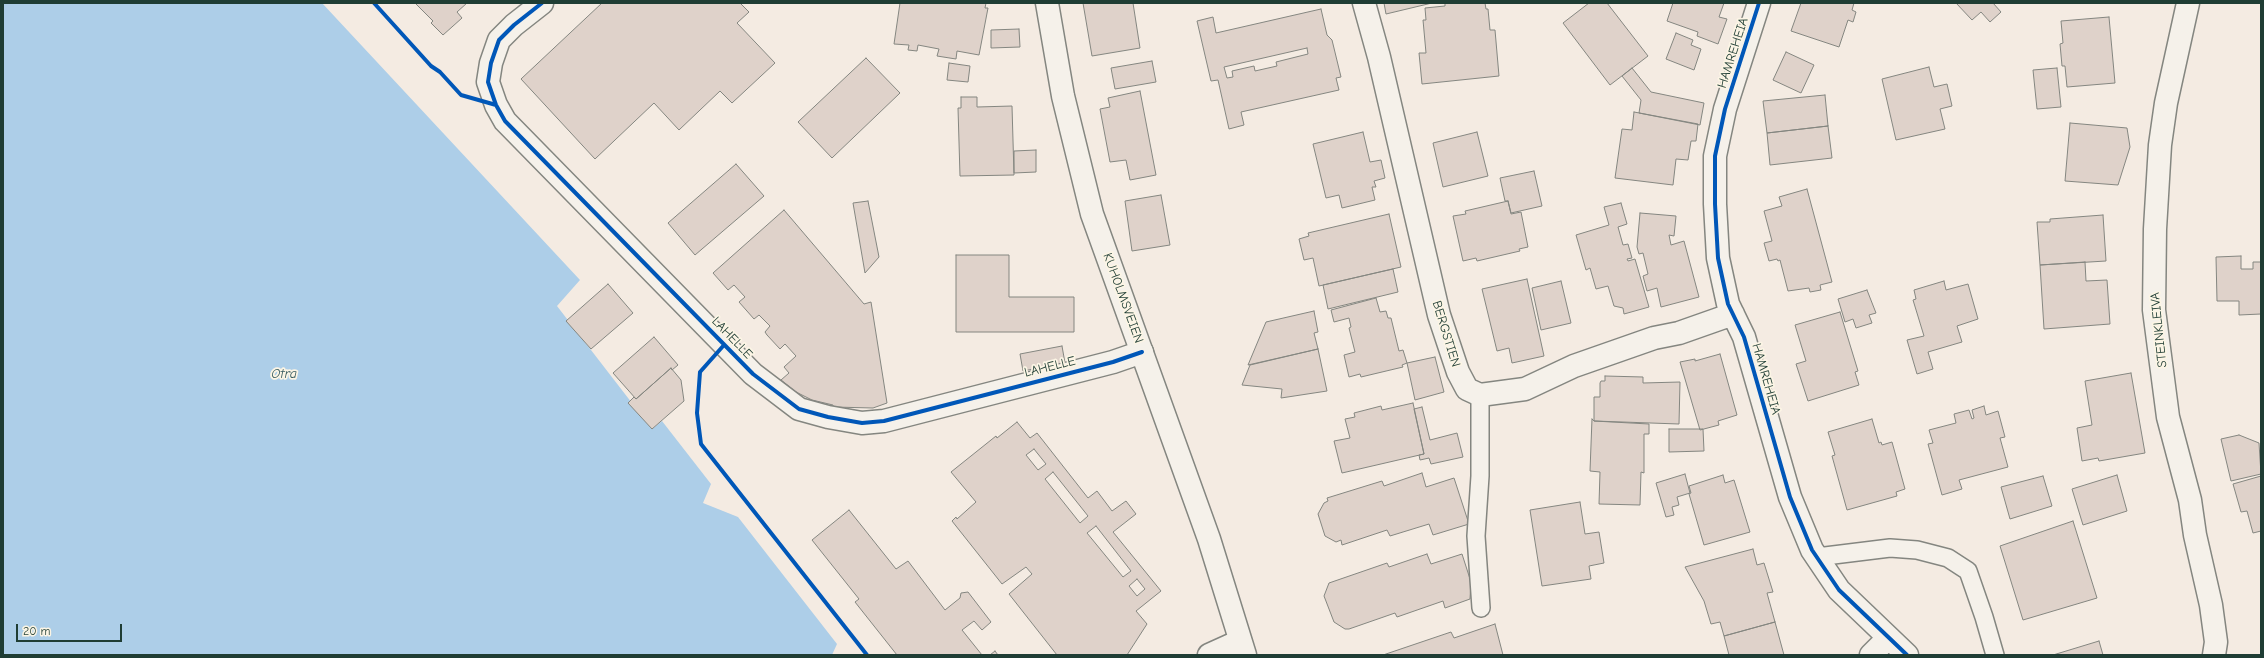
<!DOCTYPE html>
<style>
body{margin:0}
#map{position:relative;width:2264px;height:658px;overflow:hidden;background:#f4ebe2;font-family:"Comic Neue",sans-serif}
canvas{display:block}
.frame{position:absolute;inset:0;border:4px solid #1f3d34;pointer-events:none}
.scale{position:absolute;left:16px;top:624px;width:106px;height:18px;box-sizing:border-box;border:2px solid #1f3d34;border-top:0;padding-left:5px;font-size:12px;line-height:14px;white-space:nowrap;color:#1f3d34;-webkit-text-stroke:3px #fcf5e5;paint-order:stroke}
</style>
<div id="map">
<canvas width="2264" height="658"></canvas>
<div class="frame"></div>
<div class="scale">20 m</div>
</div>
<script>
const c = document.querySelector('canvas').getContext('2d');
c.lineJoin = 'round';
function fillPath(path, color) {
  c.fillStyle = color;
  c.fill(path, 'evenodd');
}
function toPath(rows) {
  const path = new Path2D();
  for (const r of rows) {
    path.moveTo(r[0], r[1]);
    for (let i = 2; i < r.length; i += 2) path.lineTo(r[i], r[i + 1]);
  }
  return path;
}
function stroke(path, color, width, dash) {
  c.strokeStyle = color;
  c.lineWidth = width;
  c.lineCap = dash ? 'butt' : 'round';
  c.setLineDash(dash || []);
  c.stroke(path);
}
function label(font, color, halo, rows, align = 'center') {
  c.font = font + ' "Comic Neue",sans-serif';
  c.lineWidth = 3.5;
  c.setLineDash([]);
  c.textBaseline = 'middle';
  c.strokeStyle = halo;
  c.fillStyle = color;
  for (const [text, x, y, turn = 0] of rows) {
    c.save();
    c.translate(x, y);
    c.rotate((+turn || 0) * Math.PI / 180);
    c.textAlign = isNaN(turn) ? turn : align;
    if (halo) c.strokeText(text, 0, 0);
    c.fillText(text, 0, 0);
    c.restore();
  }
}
fillPath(toPath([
 [3,3,322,3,580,280,557,306,652,429,662,421,711,484,703,503,738,517,837,644,832,655,3,655]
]), '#adcee8');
const building = toPath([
 [415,3,467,3,457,12,462,18,443,35,431,23,433,21,415,3],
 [602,3,740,3,749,12,737,23,775,63,732,103,720,91,679,130,654,103,595,159,521,79,602,3],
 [900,3,986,3,985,8,988,8,979,55,957,51,956,59,937,56,939,49,918,45,917,51,908,50,909,45,894,44,900,3],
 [1083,3,1133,3,1140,48,1092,56,1083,3],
 [1384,3,1432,3,1386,14,1384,3],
 [1445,3,1485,3,1486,9,1488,9,1490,30,1495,30,1499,76,1422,84,1419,53,1426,53,1423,20,1426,20,1425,8,1445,6,1445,3],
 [1589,3,1607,3,1648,56,1610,85,1563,23,1589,3],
 [1673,3,1724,3,1719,17,1727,19,1718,44,1697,36,1698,32,1667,21,1673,3],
 [1801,3,1854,3,1852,10,1856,12,1853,22,1848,20,1839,47,1791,31,1801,3],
 [1956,3,1993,3,2001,12,1990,22,1981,12,1972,20,1956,3],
 [1321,9,1327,35,1332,40,1341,77,1336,78,1339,90,1241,112,1244,125,1229,129,1218,80,1211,81,1197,21,1213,17,1216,33,1321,9],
 [1307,48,1308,54,1276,62,1277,66,1255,71,1254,66,1232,71,1233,77,1227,78,1224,67,1307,48],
 [2109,17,2115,83,2067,87,2065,66,2062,66,2060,44,2063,43,2061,21,2109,17],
 [1019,29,1020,47,991,48,991,30,1019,29],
 [1676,33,1693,40,1691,45,1701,49,1694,70,1666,59,1676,33],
 [1786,52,1814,65,1801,93,1773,80,1786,52],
 [866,58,900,93,832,158,798,122,866,58],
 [1152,61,1156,82,1115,89,1111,68,1152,61],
 [949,63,970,66,968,82,947,80,949,63],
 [1929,67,1934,87,1947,84,1952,106,1940,109,1945,129,1896,140,1882,79,1929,67],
 [1632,68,1651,92,1704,103,1700,125,1639,113,1641,100,1622,76,1632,68],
 [2057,68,2061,107,2037,109,2033,70,2057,68],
 [1140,91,1156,175,1130,180,1126,160,1110,162,1100,109,1110,107,1108,98,1140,91],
 [1825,95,1828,126,1767,133,1763,101,1825,95],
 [961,97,977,97,977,107,1012,106,1014,175,960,176,958,108,961,108,961,97],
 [1634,112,1698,124,1696,141,1691,141,1688,160,1676,159,1673,185,1615,178,1622,129,1632,130,1634,112],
 [2070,123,2127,128,2130,147,2118,185,2065,181,2070,123],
 [1828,126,1832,158,1770,165,1767,133,1828,126],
 [1363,132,1370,162,1381,160,1385,178,1374,181,1376,187,1372,187,1375,200,1342,208,1339,195,1326,198,1313,144,1363,132],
 [1477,132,1488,176,1443,187,1433,143,1477,132],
 [1036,150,1036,172,1014,173,1014,151,1036,150],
 [736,164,764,196,695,255,668,223,736,164],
 [1534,171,1542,206,1511,213,1508,201,1505,201,1500,178,1534,171],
 [1807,189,1832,282,1820,285,1821,290,1810,292,1809,288,1788,291,1780,260,1778,261,1777,259,1769,261,1764,243,1772,241,1764,211,1782,206,1779,197,1807,189],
 [1161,195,1170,245,1132,251,1125,201,1161,195],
 [868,201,879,257,865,273,853,203,868,201],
 [1508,201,1511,214,1521,212,1528,247,1519,249,1520,251,1477,261,1476,258,1463,261,1453,216,1466,214,1465,211,1508,201],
 [1621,203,1627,224,1618,227,1623,245,1628,244,1632,258,1627,259,1628,261,1635,259,1649,307,1624,314,1623,308,1614,306,1608,286,1596,289,1590,268,1586,270,1576,235,1609,225,1604,207,1621,203],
 [784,210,864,304,871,302,887,403,873,408,833,407,833,405,812,400,796,392,781,380,789,373,784,367,796,356,785,344,780,349,767,335,765,332,770,326,759,315,754,319,739,302,745,297,734,285,728,290,713,273,784,210],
 [1640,213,1676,216,1674,236,1669,235,1671,245,1684,241,1699,297,1661,307,1657,288,1647,291,1643,276,1648,274,1643,253,1639,254,1637,247,1640,213],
 [1389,214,1401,267,1319,286,1313,258,1304,260,1299,239,1309,236,1308,233,1389,214],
 [2103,215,2106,261,2040,265,2037,222,2050,222,2050,219,2103,215],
 [956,255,1009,255,1009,297,1074,297,1074,332,956,332,956,255],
 [2241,256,2241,269,2253,269,2253,262,2261,262,2261,314,2239,315,2239,301,2217,301,2216,257,2241,256],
 [2085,262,2086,281,2107,280,2110,324,2044,329,2040,265,2085,262],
 [1393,269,1398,292,1328,309,1323,285,1393,269],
 [1527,279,1544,356,1512,363,1509,348,1497,351,1482,289,1527,279],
 [1561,281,1571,323,1541,330,1532,288,1561,281],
 [1944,281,1946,290,1968,284,1978,319,1957,326,1962,342,1928,352,1933,369,1917,374,1907,340,1924,336,1913,300,1916,299,1914,290,1944,281],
 [608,284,633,313,591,349,566,321,608,284],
 [1867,290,1876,313,1869,315,1872,323,1856,328,1853,319,1845,322,1838,299,1867,290],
 [1376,298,1380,312,1386,311,1388,318,1391,318,1399,351,1403,350,1407,363,1402,365,1403,367,1361,377,1360,374,1349,377,1344,355,1355,352,1349,328,1351,327,1349,318,1334,322,1331,310,1376,298],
 [1314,311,1318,332,1314,333,1318,349,1248,365,1266,322,1314,311],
 [1840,312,1858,371,1855,372,1859,385,1808,401,1796,364,1806,361,1795,325,1840,312],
 [654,337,678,365,672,370,671,368,636,399,613,373,654,337],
 [1062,346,1065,363,1023,371,1020,354,1062,346],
 [1318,349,1327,391,1281,398,1282,389,1242,385,1250,365,1318,349],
 [1720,354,1737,415,1718,421,1719,425,1700,430,1680,362,1695,359,1695,361,1720,354],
 [1435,357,1444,392,1415,400,1407,363,1435,357],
 [671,368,681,380,684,401,652,429,628,403,634,397,636,399,671,368],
 [2131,373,2145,453,2099,461,2098,458,2082,461,2077,428,2092,425,2085,381,2131,373],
 [1605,376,1643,377,1643,383,1680,382,1679,424,1594,421,1594,397,1600,397,1600,383,1601,381,1605,381,1605,376],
 [1413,403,1424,454,1342,473,1334,441,1350,438,1345,419,1355,417,1354,413,1381,406,1382,410,1413,403],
 [1984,406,1986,415,1998,411,2005,437,2000,438,2008,467,1959,480,1962,489,1942,495,1928,444,1933,443,1929,430,1956,423,1954,414,1969,410,1972,419,1974,418,1972,410,1984,406],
 [1422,407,1430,440,1457,433,1463,457,1431,464,1429,458,1420,460,1419,455,1424,454,1414,409,1422,407],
 [1592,419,1594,421,1649,424,1649,434,1644,434,1644,473,1641,472,1640,505,1599,504,1600,472,1590,471,1592,419],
 [1872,419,1879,443,1881,442,1882,445,1892,442,1905,489,1896,492,1897,496,1847,510,1832,456,1835,455,1828,432,1872,419],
 [1017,422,1030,438,1037,433,1088,498,1097,491,1112,511,1126,501,1136,514,1113,532,1161,591,1136,611,1147,624,1127,655,1057,655,1009,594,1032,574,1026,567,1002,584,952,521,956,517,957,519,976,502,951,472,996,436,997,438,1017,422],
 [1034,449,1046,464,1038,470,1026,455,1034,449],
 [1053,472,1088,516,1080,523,1045,479,1053,472],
 [1096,526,1131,571,1123,577,1087,533,1096,526],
 [1137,579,1145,589,1137,596,1129,586,1137,579],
 [1669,429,1703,429,1704,451,1669,452,1669,429],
 [2239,435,2259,443,2261,474,2231,481,2221,439,2239,435],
 [1422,473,1426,487,1454,478,1469,524,1433,535,1429,524,1390,536,1387,530,1342,545,1341,540,1336,542,1325,536,1318,514,1324,503,1328,501,1327,498,1382,481,1384,486,1422,473],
 [1685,474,1690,493,1677,497,1679,505,1672,507,1674,515,1666,517,1656,483,1685,474],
 [1723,475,1725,483,1734,480,1750,532,1704,545,1689,494,1691,493,1689,486,1723,475],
 [2117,475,2127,511,2083,525,2072,489,2117,475],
 [2043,476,2052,506,2010,519,2001,487,2043,476],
 [2261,476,2261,531,2253,533,2247,511,2241,512,2233,484,2261,476],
 [1580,502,1585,534,1599,532,1604,563,1589,566,1591,579,1542,586,1530,510,1580,502],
 [849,510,896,569,908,561,945,610,960,598,961,593,968,592,991,622,982,630,974,621,962,630,982,655,897,655,855,602,859,599,812,540,849,510],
 [2073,521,2097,598,2023,620,2000,546,2073,521],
 [1753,549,1757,565,1764,563,1773,592,1767,593,1775,622,1724,636,1720,622,1711,624,1704,601,1685,567,1753,549],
 [1427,554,1431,564,1462,554,1471,582,1470,599,1445,608,1443,601,1397,617,1395,613,1349,629,1345,629,1334,622,1324,596,1329,583,1387,563,1389,567,1427,554],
 [1775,622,1784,655,1729,655,1724,636,1775,622],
 [1495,624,1503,655,1383,655,1451,632,1454,638,1495,624],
 [2099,641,2103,655,2053,655,2099,641],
 [995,651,998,655,990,655,995,651]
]);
fillPath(building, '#dfd2ca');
stroke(building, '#848680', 1);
const lane = toPath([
 [1480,395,1480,476,1476,536,1481,608],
 [1817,557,1890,548,1917,550,1948,558,1968,571,1984,617,1995,655]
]);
const street = toPath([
 [542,3,514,25,499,40,491,63,488,82,496,105,505,121,753,374,799,409,828,417,862,423,884,421,1113,362,1142,352],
 [1364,3,1379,57,1439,315,1458,372,1467,389,1480,395,1525,389,1574,366,1654,338,1679,333,1733,314],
 [1759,3,1725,109,1715,156,1715,204,1718,258,1728,304,1744,337,1790,497,1812,550,1839,590,1907,655],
 [2188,3,2166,103,2160,145,2155,229,2154,310,2168,417,2190,500,2195,535,2211,605,2216,642,2214,655],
 [1209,655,1240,641],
 [1871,655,1888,638]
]);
const secondary = toPath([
 [1047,3,1063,96,1092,214,1209,539,1245,655]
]);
stroke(lane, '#848680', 20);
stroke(street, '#848680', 25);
stroke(secondary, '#848680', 25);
stroke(lane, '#f5f1ea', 17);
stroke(street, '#f5f1ea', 22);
stroke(secondary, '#f5f1ea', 22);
stroke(toPath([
 [374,3,431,66,440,72,461,95,496,105],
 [542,3,514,25,499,40,491,63,488,82,496,105,505,121,753,374,799,409,828,417,862,423,884,421,1113,362,1142,352],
 [1759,3,1725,109,1715,156,1715,204,1718,258,1728,304,1744,337,1790,497,1812,550,1839,590,1907,655],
 [724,345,700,372,697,413,701,444,867,655]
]), '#0057b8', 4);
label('13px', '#1f3d34', '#fcf5e5', [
 ["HAMREHEIA",1733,53,-72],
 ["KUHOLMSVEIEN",1123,298,70],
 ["STEINKLEIVA",2159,330,-96],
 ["BERGSTIEN",1446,334,73],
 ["LAHELLE",732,338,46],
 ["LAHELLE",1050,367,-14],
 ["HAMREHEIA",1766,379,74]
]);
label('italic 14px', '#3b5e62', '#fcf5e5', [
 ["Otra",284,374]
]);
</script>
